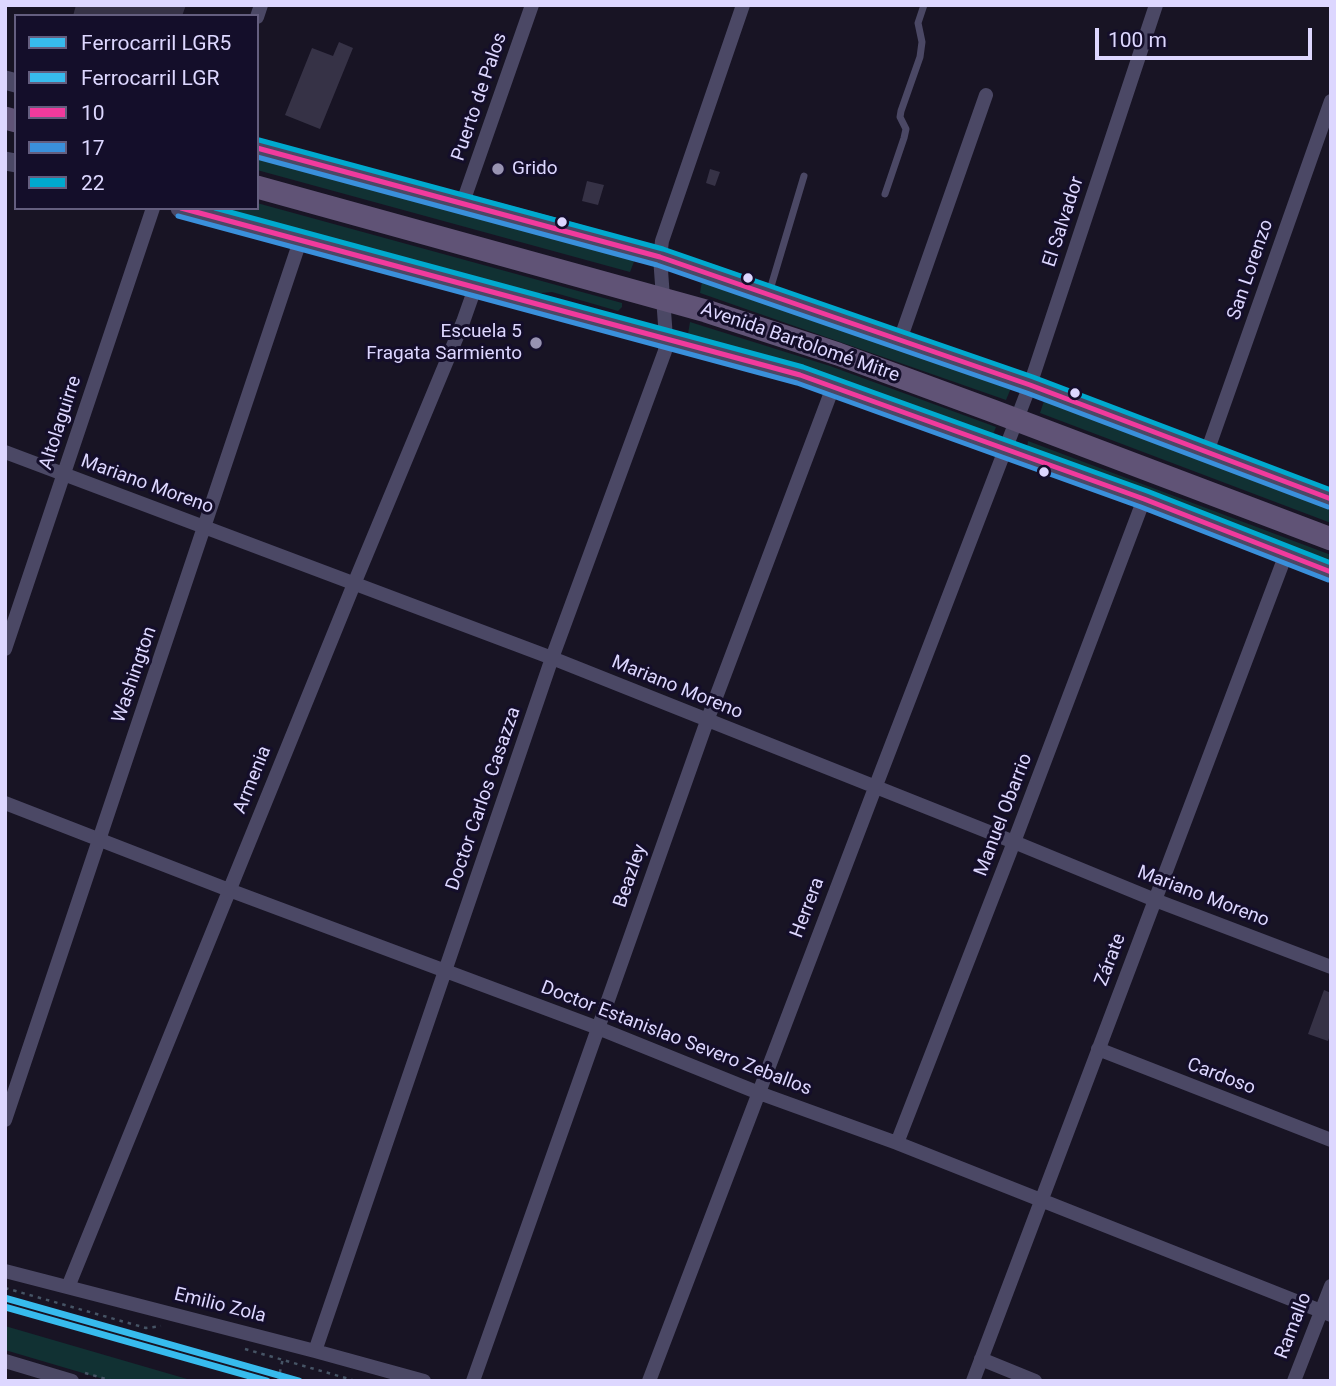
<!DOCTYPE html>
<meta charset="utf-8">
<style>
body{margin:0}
#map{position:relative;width:1336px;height:1386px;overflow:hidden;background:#181424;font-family:Roboto,sans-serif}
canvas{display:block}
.frame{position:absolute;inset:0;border:7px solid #ddd7ff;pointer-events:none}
.legend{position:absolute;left:14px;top:14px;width:245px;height:196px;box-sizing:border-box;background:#140e2a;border:2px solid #645e7f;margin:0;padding:9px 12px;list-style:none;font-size:21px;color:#ddd7ff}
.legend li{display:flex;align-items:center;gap:14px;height:35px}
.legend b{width:35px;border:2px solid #645e7f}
.scale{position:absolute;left:1095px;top:28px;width:217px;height:32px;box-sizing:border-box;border:4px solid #ddd7ff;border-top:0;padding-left:9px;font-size:21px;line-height:24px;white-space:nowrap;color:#ddd7ff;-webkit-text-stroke:5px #140e2a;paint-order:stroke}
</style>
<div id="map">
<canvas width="1336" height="1386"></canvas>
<div class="frame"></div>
<ul class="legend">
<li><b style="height:9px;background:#37bbed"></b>Ferrocarril LGR5</li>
<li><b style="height:9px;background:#37bbed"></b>Ferrocarril LGR</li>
<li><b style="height:9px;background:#f13a9d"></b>10</li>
<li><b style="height:9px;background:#3a90db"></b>17</li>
<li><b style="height:9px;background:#00a9ce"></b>22</li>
</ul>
<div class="scale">100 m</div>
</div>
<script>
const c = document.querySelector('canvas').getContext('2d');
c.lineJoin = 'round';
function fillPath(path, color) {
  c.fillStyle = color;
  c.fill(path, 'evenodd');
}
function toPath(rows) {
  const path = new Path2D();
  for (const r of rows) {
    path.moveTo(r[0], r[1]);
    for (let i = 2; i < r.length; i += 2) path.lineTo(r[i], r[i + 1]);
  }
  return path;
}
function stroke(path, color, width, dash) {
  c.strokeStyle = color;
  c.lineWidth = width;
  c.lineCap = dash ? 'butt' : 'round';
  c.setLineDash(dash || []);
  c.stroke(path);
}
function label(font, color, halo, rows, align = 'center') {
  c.font = font + ' Roboto,sans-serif';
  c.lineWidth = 6;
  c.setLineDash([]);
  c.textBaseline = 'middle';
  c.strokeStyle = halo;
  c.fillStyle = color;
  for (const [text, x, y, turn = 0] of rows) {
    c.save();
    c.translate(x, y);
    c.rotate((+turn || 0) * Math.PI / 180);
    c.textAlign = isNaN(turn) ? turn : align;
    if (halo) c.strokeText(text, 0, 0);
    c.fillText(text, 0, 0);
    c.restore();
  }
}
fillPath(toPath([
 [257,158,635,259,630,272,257,170],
 [257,203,622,303,622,307,618,311,552,292,531,294,218,208,257,208],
 [702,281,1011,388,1006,400,700,293],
 [690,322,830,366,996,427,992,437,826,376,688,334],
 [1044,401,1331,509,1331,523,1040,413],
 [1028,441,1331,555,1331,565,1027,448],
 [5,1326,194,1381,110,1381,5,1350]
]), '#113133');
fillPath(toPath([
 [76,5,186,5,182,16,73,16],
 [339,42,353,48,320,129,285,115,312,48,333,56],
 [710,169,720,172,715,186,706,183],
 [587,181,604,185,598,205,582,201],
 [1324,990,1331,993,1331,1033,1328,1041,1308,1034]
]), '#363246');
stroke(toPath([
 [5,1288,146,1328,161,1326],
 [245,1349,356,1381],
 [85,1373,113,1381],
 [278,1381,283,1358]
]), '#465465', 2.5, [3.5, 5]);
stroke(toPath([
 [885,194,904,138,906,129,900,117,901,111,920,57,922,42,918,23,924,5],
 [769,293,804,176]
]), '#4b4865', 7);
stroke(toPath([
 [257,17,261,5],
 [463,202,532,5],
 [900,340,986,95],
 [5,452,552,658,1014,842,1155,900,1331,967],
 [1207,452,1331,101],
 [5,649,153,208],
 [5,803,229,890,598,1028,759,1093,897,1143,1331,1315],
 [1098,1049,1331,1140],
 [5,1120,300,241],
 [897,1143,1014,842,1144,499],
 [5,1271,315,1351,424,1381],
 [68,1287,354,584,463,322,475,288],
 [315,1351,552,658,665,351,666,338,660,257,662,241,743,5],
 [981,1359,1035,1381],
 [5,1361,72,1381],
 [473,1381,707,721,833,387],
 [649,1381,875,788,1030,385,1156,5],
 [973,1381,1286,554],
 [1294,1381,1331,1286]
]), '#4b4865', 14);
stroke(toPath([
 [5,80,16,83],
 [257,148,561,229,660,257,715,275,1030,385,1331,499],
 [5,161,16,163],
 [180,208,800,375,1144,499,1331,572]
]), '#4b4865', 19);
stroke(toPath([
 [5,118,16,121],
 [257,187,706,311,838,354,993,411,1331,539]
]), '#605376', 23);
stroke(toPath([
 [257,148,660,257,1030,385,1331,499],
 [181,208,800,375,1144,499,1331,572]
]), '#f13a9d', 5);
stroke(toPath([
 [257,157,657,265,1027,393,1328,507],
 [178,216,797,383,1141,507,1328,580]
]), '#3a90db', 5);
stroke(toPath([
 [259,140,663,249,1033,377,1331,490],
 [215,208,803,367,1147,491,1331,563]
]), '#00a9ce', 5);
stroke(toPath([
 [5,1298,299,1381]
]), '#37bbed', 7);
stroke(toPath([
 [5,1307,267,1381]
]), '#37bbed', 7);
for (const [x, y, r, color] of [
 [498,169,7,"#9893b2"],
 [562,222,6,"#ddd7ff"],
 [748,278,6,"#ddd7ff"],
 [536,343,7,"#9893b2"],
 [1075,393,6,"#ddd7ff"],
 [1044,472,6,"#ddd7ff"]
]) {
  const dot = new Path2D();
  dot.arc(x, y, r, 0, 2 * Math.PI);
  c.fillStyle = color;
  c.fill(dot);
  stroke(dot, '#140e2a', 2.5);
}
label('19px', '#ddd7ff', '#140e2a', [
 ["Puerto de Palos",480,97,-71],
 ["El Salvador",1064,222,-72],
 ["San Lorenzo",1251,270,-71],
 ["Avenida Bartolomé Mitre",800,343,19],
 ["Altolaguirre",61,423,-72],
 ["Mariano Moreno",147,485,20],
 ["Washington",135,675,-71],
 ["Mariano Moreno",677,688,22],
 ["Armenia",253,780,-68],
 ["Doctor Carlos Casazza",484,799,-71],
 ["Manuel Obarrio",1004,815,-69],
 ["Beazley",631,876,-71],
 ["Mariano Moreno",1203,897,21],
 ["Herrera",808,908,-69],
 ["Zárate",1111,960,-69],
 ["Doctor Estanislao Severo Zeballos",676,1039,21],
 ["Cardoso",1221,1077,21],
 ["Emilio Zola",220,1306,14],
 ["Ramallo",1294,1326,-69]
]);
label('19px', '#ddd7ff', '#140e2a', [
 ["Grido",512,169],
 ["Escuela 5",522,332,"right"],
 ["Fragata Sarmiento",522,354,"right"]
], 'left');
</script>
